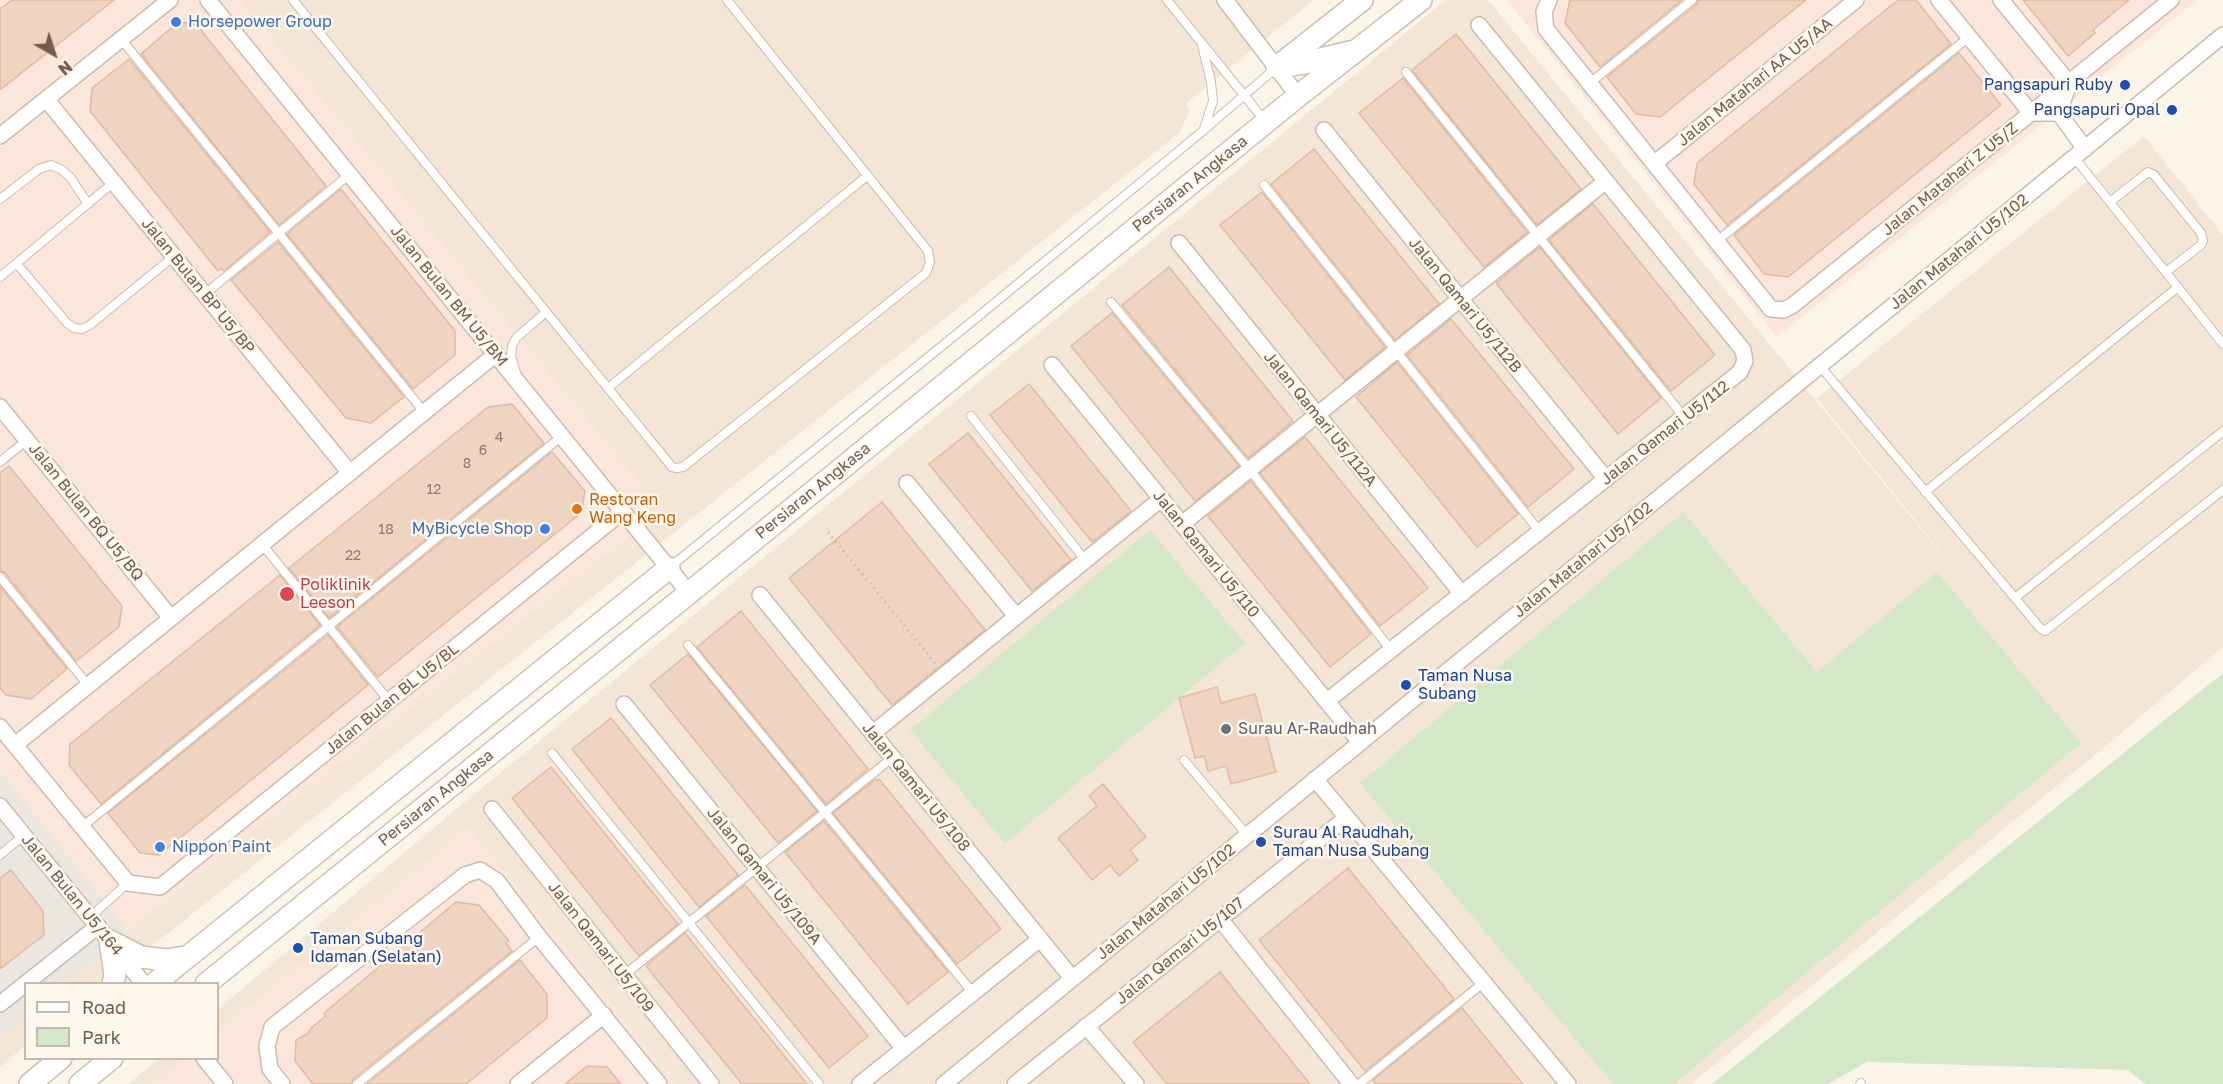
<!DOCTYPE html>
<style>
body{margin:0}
#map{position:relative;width:2223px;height:1084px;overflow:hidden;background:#fbf4e8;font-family:"Golos Text",sans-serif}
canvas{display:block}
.legend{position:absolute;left:24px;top:982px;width:195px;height:78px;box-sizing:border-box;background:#fef8ee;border:2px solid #c7b9ae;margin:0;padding:8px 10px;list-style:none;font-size:18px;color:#745b4d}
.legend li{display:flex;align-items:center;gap:12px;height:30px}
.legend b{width:30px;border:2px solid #c7b9ae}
.north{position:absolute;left:24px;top:24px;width:60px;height:60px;-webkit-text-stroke:4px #fef8ee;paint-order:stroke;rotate:141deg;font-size:16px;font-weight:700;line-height:24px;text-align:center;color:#745b4d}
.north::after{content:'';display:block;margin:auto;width:21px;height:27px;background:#745b4d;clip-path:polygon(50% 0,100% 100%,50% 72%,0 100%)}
</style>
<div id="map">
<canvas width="2223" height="1084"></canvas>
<ul class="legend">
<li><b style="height:8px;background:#fff"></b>Road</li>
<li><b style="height:16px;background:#d4e8c7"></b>Park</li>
</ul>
<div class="north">N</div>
</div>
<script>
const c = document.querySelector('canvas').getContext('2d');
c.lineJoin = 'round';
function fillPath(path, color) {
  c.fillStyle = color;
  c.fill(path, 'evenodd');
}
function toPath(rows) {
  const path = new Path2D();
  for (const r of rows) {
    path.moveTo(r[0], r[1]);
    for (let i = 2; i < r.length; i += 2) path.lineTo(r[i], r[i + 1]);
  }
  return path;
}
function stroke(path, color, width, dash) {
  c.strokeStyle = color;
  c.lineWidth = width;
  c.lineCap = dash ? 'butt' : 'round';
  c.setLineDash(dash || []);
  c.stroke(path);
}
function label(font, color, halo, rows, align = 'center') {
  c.font = font + ' "Golos Text",sans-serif';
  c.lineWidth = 5;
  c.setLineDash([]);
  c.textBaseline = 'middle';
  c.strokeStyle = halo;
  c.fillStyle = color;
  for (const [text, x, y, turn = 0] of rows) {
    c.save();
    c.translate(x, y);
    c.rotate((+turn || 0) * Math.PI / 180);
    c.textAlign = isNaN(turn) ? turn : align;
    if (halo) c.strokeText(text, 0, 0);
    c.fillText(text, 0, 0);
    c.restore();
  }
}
fillPath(toPath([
 [0,0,1314,0,1185,104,1190,110,1179,133,105,983,26,984,25,1046,0,1067],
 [1446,0,1488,0,1992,616,1817,398,2144,136,2223,235,2223,647,2101,750,1691,1084,128,1084,159,1059,218,1058,218,1009,455,810]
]), '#f3e6d7');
fillPath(toPath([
 [0,0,241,0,663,510,128,931,0,771],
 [1507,0,2197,0,1777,337],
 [468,827,677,1084,152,1084,183,1059,218,1058,218,1031]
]), '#fbe6dc');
fillPath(toPath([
 [0,771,128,931,65,983,26,984,25,1016,0,1037]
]), '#ece6e1');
fillPath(toPath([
 [1683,512,1817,672,1937,572,2081,743,1674,1084,1613,1084,1360,783],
 [1150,530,1245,643,1005,844,910,730],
 [2223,673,2223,1084,2145,1084,2128,1070,1867,1062,1828,1084,1712,1084]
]), '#d4e8c7');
const building = toPath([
 [12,0,114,0,0,90,0,9,12,0],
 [1570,0,1682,0,1600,67,1565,23,1570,0],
 [1698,0,1806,0,1660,117,1636,114,1607,77,1696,5,1698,0],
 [1898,0,1916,0,1951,44,1727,225,1694,184,1697,163,1898,0],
 [2023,0,2129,0,2093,30,2095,33,2068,56,2023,0],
 [178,22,196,24,326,186,279,225,141,54,178,22],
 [1456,34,1581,189,1537,225,1412,70,1456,34],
 [1959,53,2001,105,1788,277,1764,274,1734,235,1959,53],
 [129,59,270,232,224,271,221,268,218,271,90,111,92,88,129,59],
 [1403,78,1527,232,1484,267,1359,113,1403,78],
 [1314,149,1439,304,1395,340,1271,184,1314,149],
 [341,189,455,331,455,355,413,389,287,234,341,189],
 [1262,192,1385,347,1345,380,1220,225,1262,192],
 [1593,204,1715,355,1671,391,1549,240,1593,204],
 [278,242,404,397,371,423,346,418,231,280,278,242],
 [1540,247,1661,398,1618,434,1496,283,1540,247],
 [1169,267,1293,421,1248,458,1122,305,1169,267],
 [1112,313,1239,466,1195,501,1071,346,1112,313],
 [1451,319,1574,469,1528,507,1407,355,1451,319],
 [1397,362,1518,514,1477,547,1356,397,1397,362],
 [1029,384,1131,511,1092,542,990,415,1029,384],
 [512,404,544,443,329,618,289,568,488,407,512,404],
 [968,433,1071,560,1032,591,929,464,968,433],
 [1305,437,1428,588,1380,626,1260,473,1305,437],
 [552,452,585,491,581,513,378,677,337,627,552,452],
 [9,466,122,606,119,627,76,661,5,573,0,571,0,473,9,466],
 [1251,481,1371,634,1330,667,1208,516,1251,481],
 [882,502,985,630,892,705,789,578,882,502],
 [280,575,320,625,101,804,69,765,70,744,280,575],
 [0,586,67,669,31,699,6,695,0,688,0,586],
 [741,611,868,769,826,804,697,647,741,611],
 [328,635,368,685,159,855,140,853,108,813,328,635],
 [688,654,817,811,778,843,650,685,688,654],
 [1217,687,1221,703,1255,694,1276,772,1231,784,1226,766,1208,771,1204,756,1195,758,1179,698,1217,687],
 [611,718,738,875,699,907,572,749,611,718],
 [551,767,678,924,639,956,512,798,551,767],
 [876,779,877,781,879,779,1001,929,957,964,833,813,876,779],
 [1103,784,1146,837,1130,850,1138,860,1119,876,1110,865,1092,880,1058,838,1097,806,1089,796,1103,784],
 [824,821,948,972,908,1004,785,852,824,821],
 [1348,868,1454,999,1365,1071,1259,940,1348,868],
 [11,870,43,911,44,935,0,969,0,878,11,870],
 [745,885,868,1036,829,1068,706,916,745,885],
 [456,902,479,905,509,941,506,943,512,951,353,1079,351,1084,313,1084,295,1061,296,1040,307,1034,312,1027,326,1016,324,1013,456,902],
 [685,933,752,1016,807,1084,742,1084,646,966,685,933],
 [520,960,547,994,547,1018,466,1084,367,1084,520,960],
 [1220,972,1251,1011,1310,1084,1167,1084,1133,1042,1220,972],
 [1462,1008,1523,1084,1376,1084,1373,1080,1462,1008],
 [587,1066,607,1067,621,1084,565,1084,587,1066]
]);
fillPath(building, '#efd4c1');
stroke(building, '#e1bba2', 1.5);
const lane = toPath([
 [293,0,672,467,677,468,683,467,926,273,930,262,928,251,727,0],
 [1167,0,1265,121],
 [121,39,424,412],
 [1202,45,1211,82,1213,101,1204,129],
 [1406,72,1684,417],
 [1590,83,1692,0],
 [2074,157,2223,344],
 [1264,185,1540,532],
 [0,199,39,169,51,165,62,170,70,177,88,204],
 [2110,202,2148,172,2154,175,2201,233,2203,240,2201,245,2166,272],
 [1717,241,1969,37],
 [17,264,67,323,74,328,82,329,90,325,174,256],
 [0,277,114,182],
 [205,294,350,174],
 [1111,302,1250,470,1391,650],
 [1820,366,2015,598,2040,628,2045,631,2223,490],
 [516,373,511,356,512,346,516,338,546,312],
 [608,388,867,176],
 [971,416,1085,560],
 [0,462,27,440],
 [1925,492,2178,287],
 [262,544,389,701],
 [670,567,980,315,1204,130,1277,67],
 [0,577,88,685],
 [2015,598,2223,431],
 [688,645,973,993],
 [552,753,819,1084],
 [1184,760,1247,835],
 [82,827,562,436],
 [0,855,24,835],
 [90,917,128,883],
 [623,976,892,758],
 [357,1084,539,937],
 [1359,1084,1483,983],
 [1860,1084,1861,1083]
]);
const street = toPath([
 [208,0,689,593],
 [1225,0,1298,96],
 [1549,0,1544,12,1546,29,1771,309,1784,310,1793,305,2171,0],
 [1939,0,2031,113,2059,113],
 [2001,0,2069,83,2059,113],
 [46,99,350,473],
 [2059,113,2085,149],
 [1324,130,1606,479],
 [0,136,170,0],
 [1655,163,1856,0],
 [1179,243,1462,594],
 [1052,365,1360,742],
 [0,407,171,618],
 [907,483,1016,616],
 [1182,524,1606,181],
 [760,595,1072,978],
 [1327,701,1740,372,1745,361,1743,350,1479,25],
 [624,704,904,1049],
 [0,727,128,883,160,887,623,511],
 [873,733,1161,499],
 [15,745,496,354],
 [1315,779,1568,1084],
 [0,806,144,984],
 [492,809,711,1084],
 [1220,919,1351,1084],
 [0,1004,98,926],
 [1086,1026,1136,1084],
 [204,1058,225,1084],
 [282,1084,270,1069,267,1046,272,1027,465,875,480,870,497,881,539,937,659,1084],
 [518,1084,604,1015],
 [860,1084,1040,939],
 [944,1084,2223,35],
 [1015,1084,1346,818]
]);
const secondary = toPath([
 [1277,67,1362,0],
 [1278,67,1304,63,1350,52],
 [110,941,141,957,166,960,185,957],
 [110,941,115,975,113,984],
 [154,984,669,568],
 [206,984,689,593,1298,96,1421,0],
 [30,1084,61,1058],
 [80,1084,112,1058]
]);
stroke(lane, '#cdbcae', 10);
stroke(street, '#cdbcae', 18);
stroke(secondary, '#d1beaf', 24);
stroke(toPath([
 [828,532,935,663]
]), '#d4b7a4', 3, [1.5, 4.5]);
stroke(lane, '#fff', 8);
stroke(street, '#fff', 15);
stroke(secondary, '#fff', 21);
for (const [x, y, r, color] of [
 [176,22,6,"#3f7fe0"],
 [2125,85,6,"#1a4fb4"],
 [2172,110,6,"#1a4fb4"],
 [577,509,6,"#e8710a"],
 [545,529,6,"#3f7fe0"],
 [287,594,8,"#e0444e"],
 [1406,685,6,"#1a4fb4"],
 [1226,729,6,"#6b7280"],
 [1261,842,6,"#1a4fb4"],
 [160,847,6,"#3f7fe0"],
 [298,948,6,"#1a4fb4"]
]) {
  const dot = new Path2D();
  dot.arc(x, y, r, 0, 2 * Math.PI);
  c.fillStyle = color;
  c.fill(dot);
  stroke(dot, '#fef8ee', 2);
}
label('14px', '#93796a', null, [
 ["4",499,438],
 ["6",483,451],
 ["8",467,464],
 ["12",434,490],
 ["18",386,530],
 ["22",353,556]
]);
label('16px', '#366cbe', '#fef8ee', [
 ["Horsepower Group",188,22],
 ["MyBicycle Shop",533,529,"right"],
 ["Nippon Paint",172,847]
], 'left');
label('16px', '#745b4d', '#fef8ee', [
 ["Jalan Matahari AA U5/AA",1755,82,-39],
 ["Jalan Matahari Z U5/Z",1950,179,-39],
 ["Persiaran Angkasa",1190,184,-39],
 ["Jalan Matahari U5/102",1959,252,-39],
 ["Jalan Bulan BP U5/BP",198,286,51],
 ["Jalan Bulan BM U5/BM",449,296,51],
 ["Jalan Qamari U5/112B",1465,305,51],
 ["Jalan Qamari U5/112A",1320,419,51],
 ["Jalan Qamari U5/112",1665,433,-38],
 ["Persiaran Angkasa",813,491,-39],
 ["Jalan Bulan BQ U5/BQ",86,512,51],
 ["Jalan Qamari U5/110",1206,554,51],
 ["Jalan Matahari U5/102",1583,560,-39],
 ["Jalan Bulan BL U5/BL",392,699,-39],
 ["Jalan Qamari U5/108",916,787,51],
 ["Persiaran Angkasa",436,798,-39],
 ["Jalan Qamari U5/109A",764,876,51],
 ["Jalan Bulan U5/164",72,895,51],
 ["Jalan Matahari U5/102",1166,902,-39],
 ["Jalan Qamari U5/109",601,947,52],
 ["Jalan Qamari U5/107",1180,951,-39]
]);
label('16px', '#164399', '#fef8ee', [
 ["Pangsapuri Ruby",2113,85,"right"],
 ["Pangsapuri Opal",2160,110,"right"],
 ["Taman Nusa",1418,676],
 ["Subang",1418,694],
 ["Surau Al Raudhah,",1273,833],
 ["Taman Nusa Subang",1273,851],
 ["Taman Subang",310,939],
 ["Idaman (Selatan)",310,957]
], 'left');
label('16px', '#c56008', '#fef8ee', [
 ["Restoran",589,500],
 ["Wang Keng",589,518]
], 'left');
label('16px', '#be3a42', '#fef8ee', [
 ["Poliklinik",300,585],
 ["Leeson",300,603]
], 'left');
label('16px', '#5b616d', '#fef8ee', [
 ["Surau Ar-Raudhah",1238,729]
], 'left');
</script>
